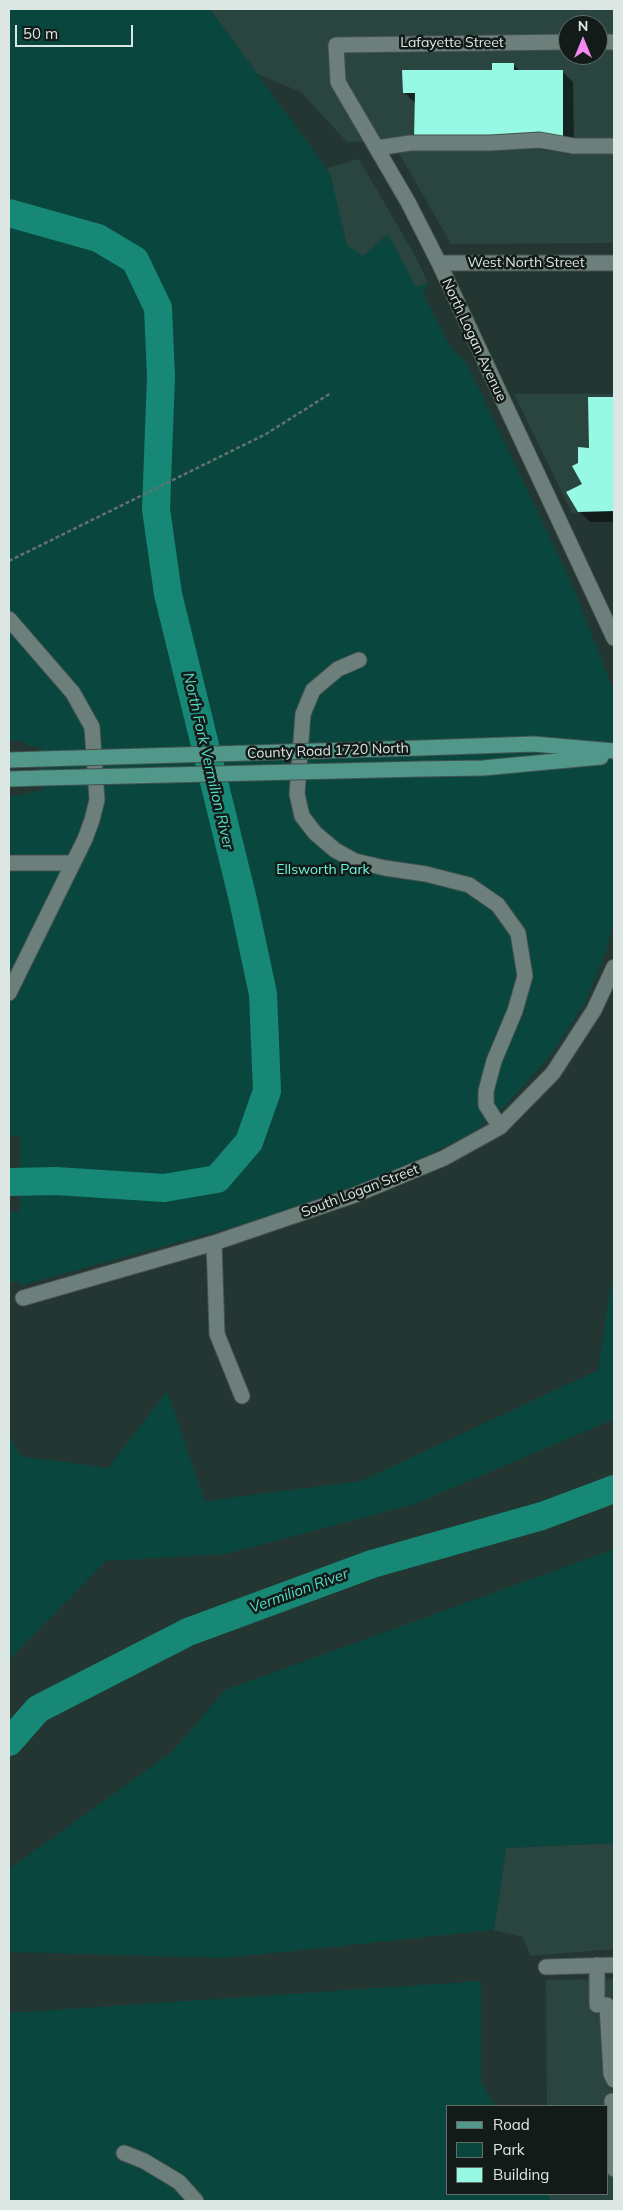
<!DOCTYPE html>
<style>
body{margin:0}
#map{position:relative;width:623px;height:2210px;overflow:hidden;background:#243632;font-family:Mulish,sans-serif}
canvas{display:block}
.frame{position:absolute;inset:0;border:10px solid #dce7e4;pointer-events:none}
.legend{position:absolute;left:446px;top:2105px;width:162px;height:90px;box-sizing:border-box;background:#131b19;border:1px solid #636d6a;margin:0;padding:6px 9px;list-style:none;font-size:15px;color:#dce7e4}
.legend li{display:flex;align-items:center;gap:10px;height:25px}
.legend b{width:25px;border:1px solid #636d6a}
.north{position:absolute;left:558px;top:15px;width:50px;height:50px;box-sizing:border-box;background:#131b19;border:1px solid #636d6a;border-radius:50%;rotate:0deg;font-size:14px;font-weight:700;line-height:20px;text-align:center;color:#dce7e4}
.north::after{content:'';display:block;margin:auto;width:18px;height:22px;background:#f589ef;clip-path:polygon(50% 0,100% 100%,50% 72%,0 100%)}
.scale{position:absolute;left:15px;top:25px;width:118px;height:22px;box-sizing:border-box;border:2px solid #dce7e4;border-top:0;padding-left:6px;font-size:15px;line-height:18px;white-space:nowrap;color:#dce7e4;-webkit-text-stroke:4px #131b19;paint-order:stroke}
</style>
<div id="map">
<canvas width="623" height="2210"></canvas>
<div class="frame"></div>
<ul class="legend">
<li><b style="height:6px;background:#51978a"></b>Road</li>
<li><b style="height:14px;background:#09463d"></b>Park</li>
<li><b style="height:14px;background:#97f8e4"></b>Building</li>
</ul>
<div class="north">N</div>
<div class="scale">50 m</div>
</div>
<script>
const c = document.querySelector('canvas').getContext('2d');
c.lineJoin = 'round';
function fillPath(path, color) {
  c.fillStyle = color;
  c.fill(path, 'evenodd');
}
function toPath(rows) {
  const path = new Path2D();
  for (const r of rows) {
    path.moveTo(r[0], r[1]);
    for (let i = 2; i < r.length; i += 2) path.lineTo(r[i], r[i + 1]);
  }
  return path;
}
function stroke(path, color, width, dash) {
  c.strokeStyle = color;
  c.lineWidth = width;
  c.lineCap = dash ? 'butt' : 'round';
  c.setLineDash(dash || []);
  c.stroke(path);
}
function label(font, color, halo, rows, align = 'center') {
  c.font = font + ' Mulish,sans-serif';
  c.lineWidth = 5;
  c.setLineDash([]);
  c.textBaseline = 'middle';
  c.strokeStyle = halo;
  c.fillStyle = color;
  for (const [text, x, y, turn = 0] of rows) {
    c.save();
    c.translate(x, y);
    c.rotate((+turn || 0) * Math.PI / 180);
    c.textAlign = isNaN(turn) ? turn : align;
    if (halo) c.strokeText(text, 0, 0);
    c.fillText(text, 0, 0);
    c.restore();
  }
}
fillPath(toPath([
 [190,9,614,9,614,243,451,244,392,141,347,142,301,92,223,60],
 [568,25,598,25,598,55,568,55],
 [359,159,418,261,428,283,373,302,306,174],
 [514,394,614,394,614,512,572,513],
 [614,1843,614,1949,530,1956,523,1937,494,1930,506,1848],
 [614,1979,614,2201,551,2201,547,2194,607,2194,607,2106,494,2105,547,2105,546,1980]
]), '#2a443f');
fillPath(toPath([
 [9,9,210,9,330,173,347,245,363,256,388,234,416,287,428,283,423,294,451,348,466,362,492,416,572,584,614,692,614,920,607,949,585,1003,550,1056,505,1106,471,1134,385,1177,262,1219,19,1286,19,1280,9,1284,9,1212,20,1212,20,1136,9,1136,9,797,43,790,41,747,30,746,22,741,9,741],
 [614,1264,614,1419,415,1504,226,1554,106,1561,9,1660,9,1434,20,1456,108,1468,167,1391,205,1501,361,1481,598,1370],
 [614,1549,614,1843,506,1848,494,1930,225,1958,9,1952,9,1869,172,1752,225,1690],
 [481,1981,481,2082,495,2106,447,2106,447,2194,547,2194,551,2201,9,2201,9,2013]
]), '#09463d');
fillPath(toPath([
 [513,64,520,71,562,71,573,82,574,146,415,103,404,92,493,72],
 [590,398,614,398,614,522,590,522,579,511,584,485,579,463,590,449]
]), '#0007');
stroke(toPath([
 [9,213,98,238,135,260,158,308,161,377,156,509,168,594,243,900,263,994,267,1091,249,1142,217,1179,164,1188,56,1181,9,1182],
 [9,1742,38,1709,188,1632,372,1564,542,1516,614,1489]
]), '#178776', 28);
fillPath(toPath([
 [492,63,514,63,514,70,563,70,563,136,414,138,415,93,403,93,402,70,492,70],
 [588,397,614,397,614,511,578,512,566,492,582,484,572,466,578,463,578,447,589,448]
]), '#97f8e4');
const minor = toPath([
 [568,42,336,45,338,82,408,202,439,263,614,638],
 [598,42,614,42],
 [377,148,410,143,490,143,540,140,574,146,614,146],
 [439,263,614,263],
 [9,619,73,693,92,727,97,800,92,820,85,839,9,993],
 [359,660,338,669,313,690,303,714,297,794,302,816,315,833,335,850,355,861,385,868,426,874,469,885,498,905,518,933,525,976,515,1011,494,1061,486,1091,486,1105,500,1127],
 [9,863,73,863],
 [214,1243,217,1334,242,1396],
 [23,1298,214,1243,355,1195,444,1158,500,1127,553,1073,594,1010,614,967],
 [597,1965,597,2005],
 [546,1967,614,1965],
 [607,2005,611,2074,614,2080],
 [612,2101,614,2169],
 [124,2153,144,2161,179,2182,196,2201]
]);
const major = toPath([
 [420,748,534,744,614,751],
 [9,760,42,759],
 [421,769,483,768,601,757],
 [9,779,42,778]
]);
stroke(minor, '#42524f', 17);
stroke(major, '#42524f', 17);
stroke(toPath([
 [9,561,266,434,331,393]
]), '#62726e', 2.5, [4, 2.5]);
stroke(minor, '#6c7f7b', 15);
stroke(major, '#51978a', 15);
const majorBridge = toPath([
 [42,759,420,748],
 [42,778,421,769]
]);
stroke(majorBridge, '#42524f', 17, []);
stroke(majorBridge, '#51978a', 15);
label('14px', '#dce7e4', '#131b19', [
 ["Lafayette Street",452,43],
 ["West North Street",526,263],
 ["North Logan Avenue",474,340,65],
 ["County Road 1720 North",328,751,-2],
 ["South Logan Street",360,1191,-21]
]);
label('14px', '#6df8de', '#131b19', [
 ["Ellsworth Park",323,870]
]);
label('italic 15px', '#51dfc7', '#131b19', [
 ["North Fork Vermilion River",208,761,77],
 ["Vermilion River",299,1591,-20]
]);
</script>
